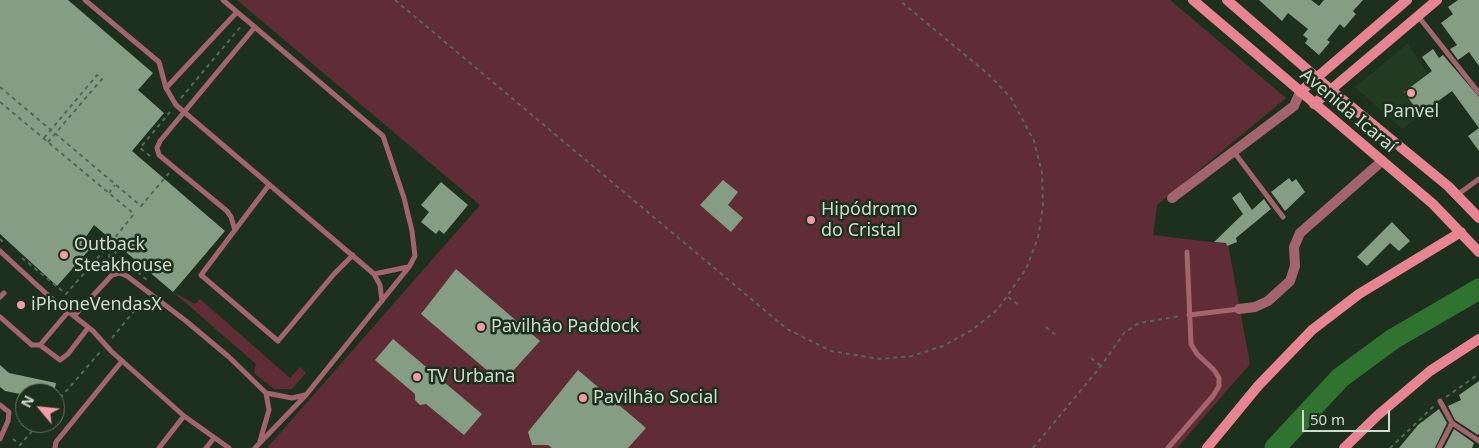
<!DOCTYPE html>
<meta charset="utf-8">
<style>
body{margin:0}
#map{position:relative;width:1479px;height:448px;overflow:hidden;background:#1d301d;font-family:"Noto Sans",sans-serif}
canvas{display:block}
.north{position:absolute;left:15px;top:383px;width:50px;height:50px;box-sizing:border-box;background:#1d301d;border:1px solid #657464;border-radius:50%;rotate:298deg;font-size:14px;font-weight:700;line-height:20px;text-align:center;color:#d0dbcf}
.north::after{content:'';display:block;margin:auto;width:18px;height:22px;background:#f39aa7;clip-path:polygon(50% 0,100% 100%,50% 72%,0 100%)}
.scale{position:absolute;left:1302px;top:410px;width:88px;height:22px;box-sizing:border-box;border:2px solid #d0dbcf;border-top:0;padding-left:6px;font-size:15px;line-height:18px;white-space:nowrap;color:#d0dbcf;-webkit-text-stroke:4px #1d301d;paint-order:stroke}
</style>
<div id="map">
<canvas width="1479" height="448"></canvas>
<div class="north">N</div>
<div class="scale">50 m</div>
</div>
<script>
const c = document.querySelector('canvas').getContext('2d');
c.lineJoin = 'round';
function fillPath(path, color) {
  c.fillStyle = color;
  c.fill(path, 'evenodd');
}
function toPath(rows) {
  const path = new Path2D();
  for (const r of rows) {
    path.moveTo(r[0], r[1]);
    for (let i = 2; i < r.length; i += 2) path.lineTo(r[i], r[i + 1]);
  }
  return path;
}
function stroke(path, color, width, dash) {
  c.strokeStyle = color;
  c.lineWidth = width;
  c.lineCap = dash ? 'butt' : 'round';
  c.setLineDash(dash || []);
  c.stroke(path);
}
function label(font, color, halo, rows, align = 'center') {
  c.font = font + ' "Noto Sans",sans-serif';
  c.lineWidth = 5;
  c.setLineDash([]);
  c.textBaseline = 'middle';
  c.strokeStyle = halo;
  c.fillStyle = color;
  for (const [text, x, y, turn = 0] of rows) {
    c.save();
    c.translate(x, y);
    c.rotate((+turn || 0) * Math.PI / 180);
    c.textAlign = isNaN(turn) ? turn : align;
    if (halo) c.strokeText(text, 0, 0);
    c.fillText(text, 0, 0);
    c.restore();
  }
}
fillPath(toPath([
 [1408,43,1443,99,1402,129,1355,87]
]), '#233a23');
fillPath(toPath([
 [237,0,1170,0,1286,98,1157,205,1153,235,1228,244,1250,364,1177,448,267,448,480,205],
 [173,292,195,304,200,299,290,378,300,367,306,373,292,389,274,389,254,373,256,364]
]), '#602d36');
stroke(toPath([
 [1275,448,1340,378,1393,339,1479,289]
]), '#307331', 21);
fillPath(toPath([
 [0,0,68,0,153,73,138,90,164,113,132,151,225,231,173,292,94,225,81,244,89,250,57,286,0,234],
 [1259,0,1311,0,1319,6,1324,0,1363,0,1353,11,1356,14,1344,28,1340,24,1327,40,1330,42,1319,55,1305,43,1308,39,1303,35,1308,29,1288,13,1282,21],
 [1458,0,1479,0,1479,66,1469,52,1458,60,1450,49,1457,45,1441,23,1453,14,1448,7],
 [1433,49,1439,58,1443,55,1479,97,1479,151,1468,136,1479,128,1452,91,1420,114,1404,92,1432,71,1422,57],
 [1289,178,1292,182,1296,179,1305,192,1285,211,1271,192],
 [723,180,738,192,728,205,743,218,731,232,700,205],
 [441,182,468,205,444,234,439,230,436,234,421,222,429,212,421,205],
 [1240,192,1252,210,1264,199,1271,209,1236,238,1237,242,1227,246,1226,243,1214,242,1243,214,1232,198],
 [1392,222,1410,241,1399,251,1390,243,1367,266,1357,257],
 [456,269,540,341,502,383,421,314],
 [393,339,482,414,464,435,426,404,420,405,415,400,415,394,375,360],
 [0,365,9,373,56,383,54,393,25,395,5,391,0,387],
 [578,370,646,428,628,448,552,448,548,445,532,445,528,432],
 [1479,381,1479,433,1478,435,1455,420,1448,406,1461,400,1459,395],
 [1439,409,1447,423,1435,448,1399,448,1418,425],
 [1454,429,1474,443,1472,448,1444,448]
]), '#869d85');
stroke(toPath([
 [395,0,787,329,831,351,880,359,912,356,943,346,972,330,998,309,1026,269,1038,238,1043,206,1042,173,1034,141,1011,98,988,74,899,0],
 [0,87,141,206,169,173],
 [181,98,242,25],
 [0,102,134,214,108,246,111,268],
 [44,138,97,75,102,79,48,142],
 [150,156,140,148,170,112],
 [109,193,115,185],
 [0,239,5,244],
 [22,258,66,294,108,246,148,281],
 [1008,297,1019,305],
 [1046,327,1057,336],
 [112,338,144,299],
 [1091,358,1101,366],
 [1446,397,1479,374],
 [55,404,101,351],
 [13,439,20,445,39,423],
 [1033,448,1101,366,1124,333,1139,323,1181,316],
 [1390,448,1434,406]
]), '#576756', 2, [4, 4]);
stroke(toPath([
 [85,0,159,62,166,88,176,105,374,274,380,285,382,301],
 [223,0,383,136,404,198,412,231,415,256,409,267,306,395,255,448],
 [1418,16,1479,93],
 [255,27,160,141,157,148,159,155,227,211,231,217,235,230,201,275,278,341,334,274,353,255],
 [166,88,237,12],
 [1234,152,1283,217],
 [1457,195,1479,179],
 [235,230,269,185],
 [0,251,51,298,93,331,111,351,184,416,229,448],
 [374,274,408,267],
 [0,297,4,293],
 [1189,315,1239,309],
 [74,316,112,275,119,273,127,276,186,321,229,357,266,393,292,398,305,395],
 [0,317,32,345,40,345,60,360,68,354,88,328],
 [40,345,68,312],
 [1440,401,1452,423,1479,441],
 [0,405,9,412,8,421,0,439],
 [260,441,269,410,266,393],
 [55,448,56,442,122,361],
 [159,448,184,416],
 [206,448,214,438],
 [1168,448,1213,396,1219,386,1219,378,1214,370,1197,354,1191,344,1187,252],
 [1439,448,1452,423]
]), '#a3646d', 5);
stroke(toPath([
 [1172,198,1294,106,1300,92],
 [1239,309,1255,307,1268,301,1290,281,1295,266,1294,247,1300,233,1382,161]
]), '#a3646d', 10);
stroke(toPath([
 [1193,0,1433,204,1479,252],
 [1227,0,1331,90,1448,186,1479,218],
 [1300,92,1407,0],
 [1314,104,1437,0],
 [1207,448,1258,386,1312,330,1359,294,1461,232],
 [1344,448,1378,415,1430,371,1479,339]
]), '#e78393', 10);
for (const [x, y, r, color] of [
 [1411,93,5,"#f39aa7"],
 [811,220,5,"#f39aa7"],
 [64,255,5,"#f39aa7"],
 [21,305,5,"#f39aa7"],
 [481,327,5,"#f39aa7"],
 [417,377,5,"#f39aa7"],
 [583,398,5,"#f39aa7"]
]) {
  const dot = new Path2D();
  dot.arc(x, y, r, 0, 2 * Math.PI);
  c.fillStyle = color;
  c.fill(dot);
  stroke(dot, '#1d301d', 2);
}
label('18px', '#d0dbcf', '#1d301d', [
 ["Avenida Icaraí",1348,111,40]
]);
label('18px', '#d0dbcf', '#1d301d', [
 ["Panvel",1411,112,"center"],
 ["Hipódromo",821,210],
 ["do Cristal",821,231],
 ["Outback",74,245],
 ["Steakhouse",74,266],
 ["iPhoneVendasX",31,305],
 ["Pavilhão Paddock",491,327],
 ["TV Urbana",427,377],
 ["Pavilhão Social",593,398]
], 'left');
</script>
